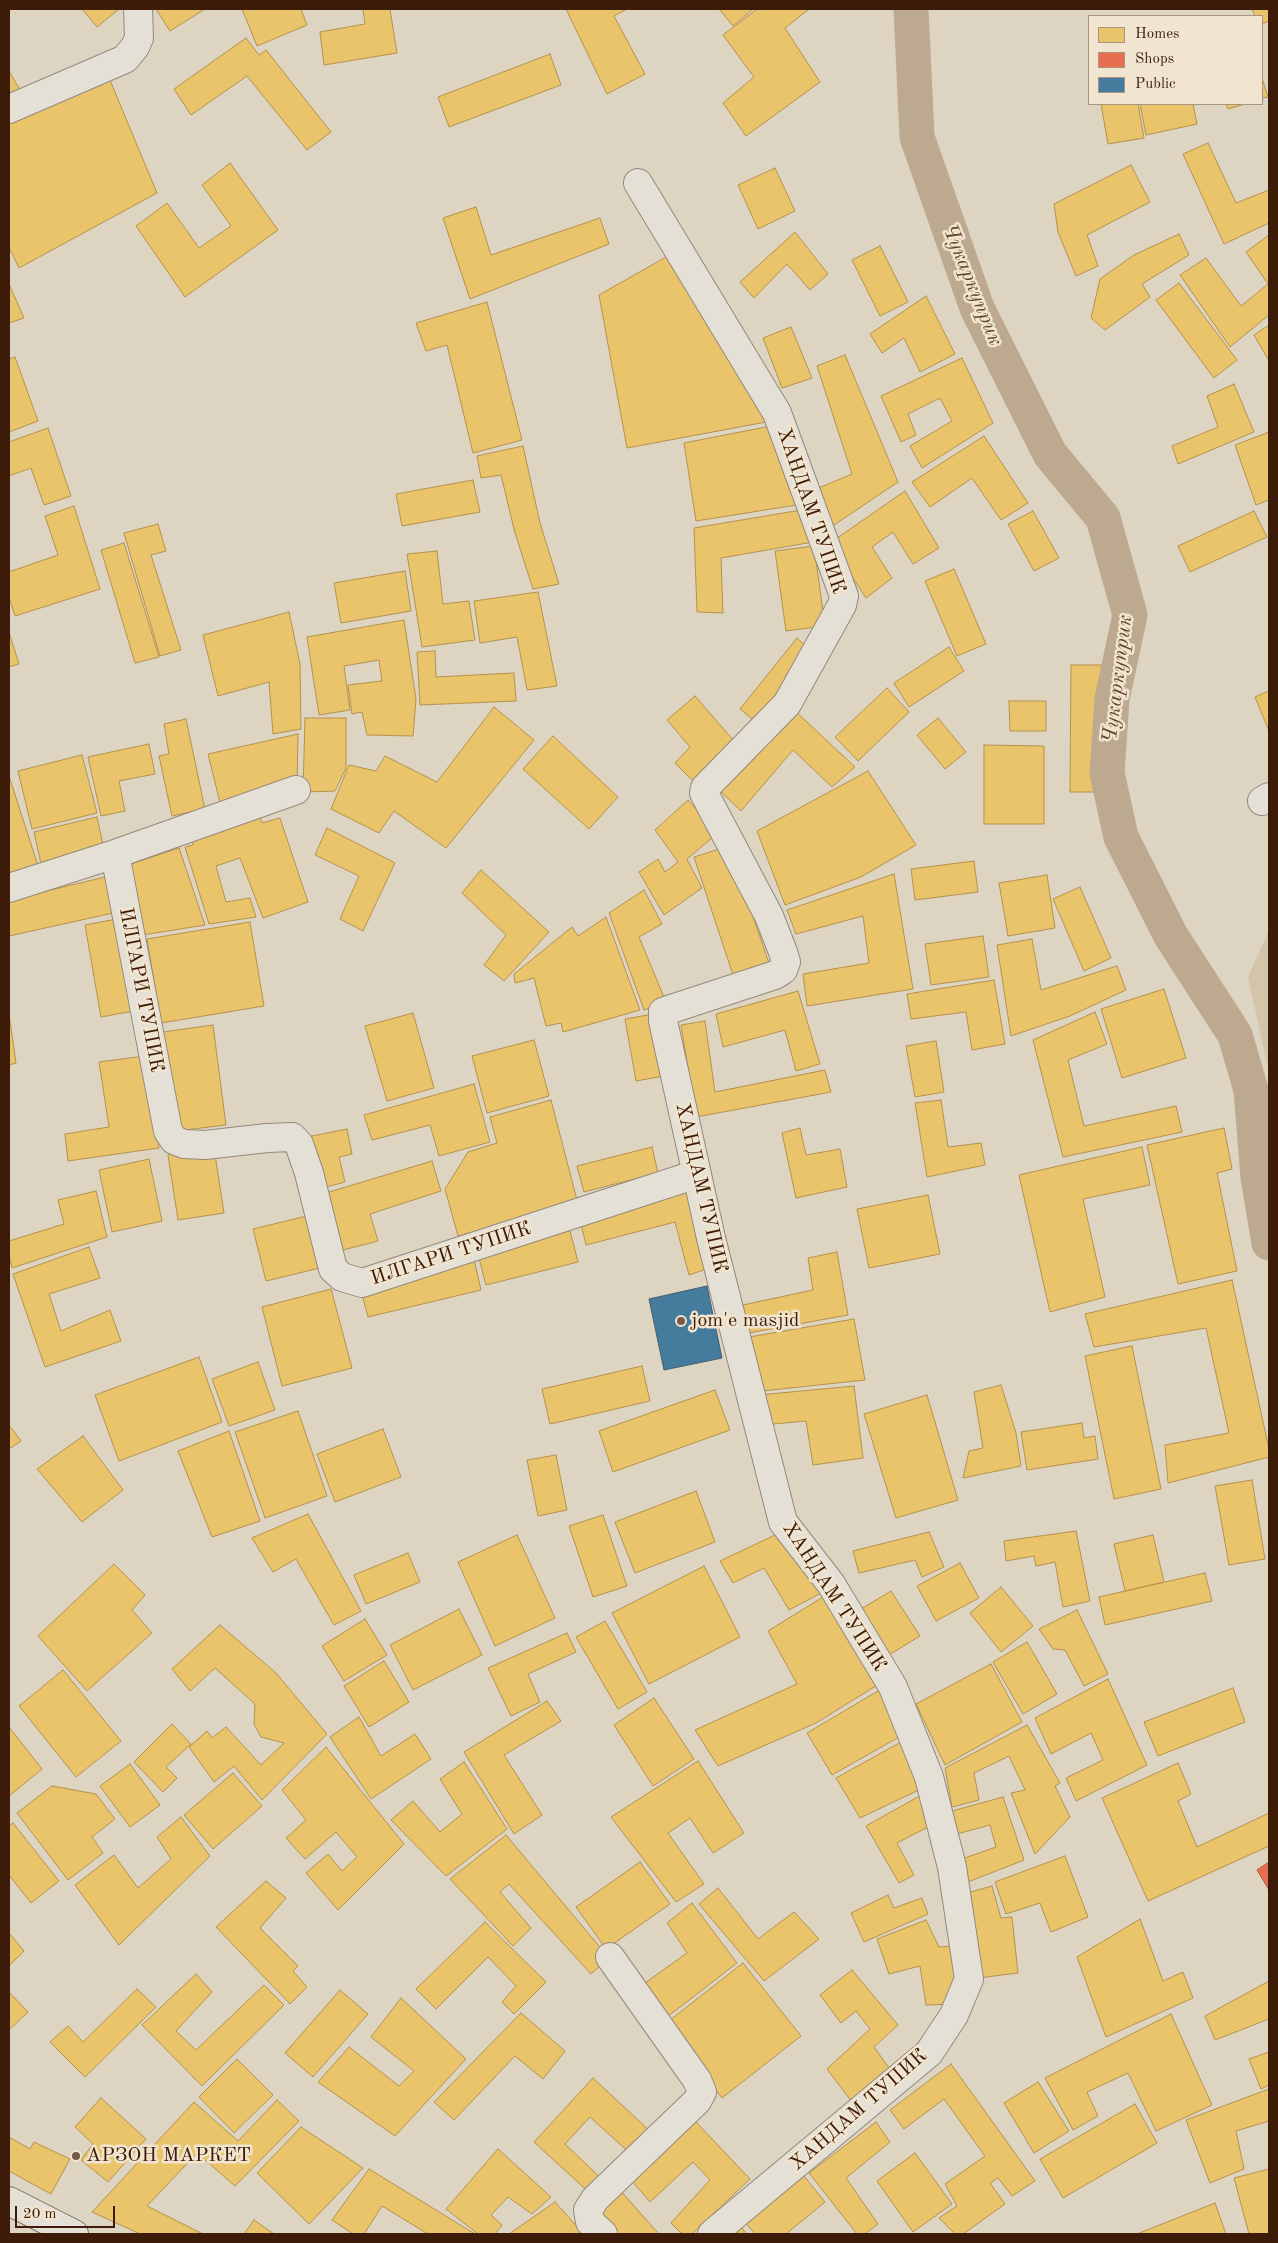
<!DOCTYPE html>
<meta charset="utf-8">
<style>
body{margin:0}
#map{position:relative;width:1278px;height:2243px;overflow:hidden;background:#ddd4c1;font-family:"Old Standard TT",serif}
canvas{display:block}
.frame{position:absolute;inset:0;border:10px solid #3c1b09;pointer-events:none}
.legend{position:absolute;left:1088px;top:15px;width:175px;height:90px;box-sizing:border-box;background:#f1e5cf;border:1px solid #a99480;margin:0;padding:6px 9px;list-style:none;font-size:15px;color:#3c1b09}
.legend li{display:flex;align-items:center;gap:10px;height:25px}
.legend b{width:25px;border:1px solid #a99480}
.scale{position:absolute;left:15px;top:2206px;width:100px;height:22px;box-sizing:border-box;border:2px solid #3c1b09;border-top:0;padding-left:6px;font-size:15px;line-height:18px;white-space:nowrap;color:#3c1b09;-webkit-text-stroke:4px #f1e5cf;paint-order:stroke}
</style>
<div id="map">
<canvas width="1278" height="2243"></canvas>
<div class="frame"></div>
<ul class="legend">
<li><b style="height:14px;background:#e9c46a"></b>Homes</li>
<li><b style="height:14px;background:#e76f51"></b>Shops</li>
<li><b style="height:14px;background:#457b9d"></b>Public</li>
</ul>
<div class="scale">20 m</div>
</div>
<script>
const c = document.querySelector('canvas').getContext('2d');
c.lineJoin = 'round';
function fillPath(path, color) {
  c.fillStyle = color;
  c.fill(path, 'evenodd');
}
function toPath(rows) {
  const path = new Path2D();
  for (const r of rows) {
    path.moveTo(r[0], r[1]);
    for (let i = 2; i < r.length; i += 2) path.lineTo(r[i], r[i + 1]);
  }
  return path;
}
function stroke(path, color, width, dash) {
  c.strokeStyle = color;
  c.lineWidth = width;
  c.lineCap = dash ? 'butt' : 'round';
  c.setLineDash(dash || []);
  c.stroke(path);
}
function label(font, color, halo, rows, align = 'center') {
  c.font = font + ' "Old Standard TT",serif';
  c.lineWidth = 5;
  c.setLineDash([]);
  c.textBaseline = 'middle';
  c.strokeStyle = halo;
  c.fillStyle = color;
  for (const [text, x, y, turn = 0] of rows) {
    c.save();
    c.translate(x, y);
    c.rotate((+turn || 0) * Math.PI / 180);
    c.textAlign = isNaN(turn) ? turn : align;
    if (halo) c.strokeText(text, 0, 0);
    c.fillText(text, 0, 0);
    c.restore();
  }
}
fillPath(toPath([
 [1269,930,1269,1073,1248,977]
]), '#d4c4aa');
const homes = toPath([
 [82,9,119,9,97,27,82,9],
 [156,9,205,9,170,31,156,9],
 [242,9,301,9,307,25,257,46,242,9],
 [363,9,390,9,397,53,324,65,320,32,365,24,363,9],
 [566,9,627,9,614,16,645,74,607,94,566,9],
 [719,9,753,9,733,26,719,9],
 [757,9,809,9,785,28,820,82,746,136,723,103,754,77,723,35,757,9],
 [1252,9,1269,9,1269,21,1262,24,1262,16,1255,16,1252,9],
 [246,38,259,55,266,50,331,132,307,150,247,76,191,115,174,89,246,38],
 [550,54,561,85,449,127,438,97,550,54],
 [9,71,20,90,9,95,9,71],
 [107,73,157,193,19,268,9,247,9,113,107,73],
 [1262,78,1268,97,1262,98,1262,78],
 [1101,104,1138,104,1144,138,1108,144,1101,104],
 [1140,104,1193,104,1197,124,1146,135,1140,104],
 [1226,104,1245,104,1228,109,1226,104],
 [1208,143,1236,203,1269,190,1269,223,1224,244,1183,154,1208,143],
 [230,163,278,230,185,297,136,226,167,203,199,248,231,226,202,185,230,163],
 [1131,165,1150,202,1087,235,1098,266,1076,276,1058,232,1054,204,1131,165],
 [775,168,795,211,758,229,738,185,775,168],
 [476,207,491,255,600,218,609,244,470,299,443,218,476,207],
 [795,232,828,274,810,290,787,264,754,298,740,282,795,232],
 [1179,234,1189,255,1142,284,1150,297,1105,330,1091,318,1100,279,1134,255,1179,234],
 [1269,235,1269,315,1230,347,1180,275,1206,258,1241,306,1268,284,1246,252,1269,235],
 [880,246,908,302,880,316,852,260,880,246],
 [666,257,766,422,627,448,599,295,666,257],
 [1179,283,1237,360,1214,378,1156,300,1179,283],
 [9,284,24,318,9,323,9,284],
 [926,296,955,354,920,372,904,338,882,353,870,334,926,296],
 [487,302,522,440,473,453,447,345,426,351,416,323,487,302],
 [1269,325,1269,361,1254,335,1269,325],
 [791,327,812,378,782,388,763,338,791,327],
 [845,355,898,482,828,529,814,490,852,474,817,366,845,355],
 [15,357,38,421,9,432,9,359,15,357],
 [962,358,993,423,922,468,910,446,952,421,940,398,908,414,916,435,901,442,881,396,962,358],
 [1234,384,1254,432,1178,464,1172,446,1218,427,1207,396,1234,384],
 [771,426,803,504,696,521,684,443,771,426],
 [48,428,71,496,44,505,31,468,9,476,9,442,48,428],
 [1269,432,1269,500,1256,505,1235,445,1269,432],
 [984,436,1028,503,1001,520,972,478,930,507,912,482,984,436],
 [523,446,540,523,559,584,533,589,515,533,501,475,481,478,477,456,523,446],
 [473,480,480,512,402,526,396,494,473,480],
 [905,491,939,548,913,564,893,532,872,547,892,578,866,598,830,543,905,491],
 [74,506,100,589,15,616,9,597,9,572,58,555,45,516,74,506],
 [807,509,813,542,721,558,723,613,697,612,694,528,807,509],
 [1033,511,1059,558,1034,571,1008,524,1033,511],
 [1254,511,1267,537,1190,572,1178,546,1254,511],
 [158,524,166,551,151,555,181,650,160,656,124,533,158,524],
 [124,543,159,657,135,663,101,550,124,543],
 [814,546,825,626,786,631,775,551,814,546],
 [437,551,443,604,469,601,475,640,422,647,407,554,437,551],
 [954,569,986,644,957,656,925,581,954,569],
 [405,571,411,611,341,623,334,583,405,571],
 [538,592,557,686,527,690,517,637,480,643,474,601,538,592],
 [289,612,300,664,301,729,273,734,269,682,218,696,203,635,289,612],
 [404,620,416,699,413,736,367,735,362,712,352,714,348,685,382,681,379,660,344,666,350,710,319,715,307,637,404,620],
 [9,632,19,664,9,667,9,632],
 [797,638,811,650,757,723,740,709,797,638],
 [949,647,964,671,909,707,894,683,949,647],
 [435,651,436,677,514,673,516,701,420,705,417,652,435,651],
 [1071,665,1102,665,1101,792,1070,792,1071,665],
 [887,688,909,712,858,761,835,737,887,688],
 [1269,691,1269,731,1255,697,1269,691],
 [695,696,740,748,698,786,675,763,690,747,667,720,695,696],
 [1009,701,1046,701,1046,731,1010,731,1009,701],
 [494,707,534,740,446,848,394,811,379,833,331,809,349,765,376,771,385,756,437,782,494,707],
 [792,708,855,767,832,787,793,750,741,811,718,789,792,708],
 [305,718,346,718,346,768,335,791,303,792,305,718],
 [938,718,966,752,945,769,917,735,938,718],
 [186,719,205,809,172,816,159,756,169,754,164,724,186,719],
 [298,734,297,788,221,807,208,754,298,734],
 [553,736,618,797,589,829,523,769,553,736],
 [149,744,155,774,119,781,125,811,101,816,88,757,149,744],
 [984,745,1044,746,1044,824,984,824,984,745],
 [82,755,97,813,32,829,18,771,82,755],
 [868,771,916,845,861,877,785,905,757,831,868,771],
 [9,776,40,872,9,882,9,776],
 [688,800,718,833,687,859,702,888,664,915,639,872,658,859,665,872,678,862,655,830,688,800],
 [260,816,262,823,280,818,308,902,263,918,240,858,216,866,226,902,250,898,256,917,209,924,185,847,193,845,192,839,260,816],
 [97,817,104,849,41,864,34,832,97,817],
 [327,828,395,863,363,931,340,919,359,876,315,855,327,828],
 [729,846,770,966,734,978,694,857,729,846],
 [179,848,205,925,143,935,125,866,179,848],
 [974,861,978,892,915,900,911,869,974,861],
 [481,870,549,932,504,981,484,965,506,935,462,893,481,870],
 [894,874,913,989,807,1006,803,974,869,963,863,916,796,934,787,910,894,874],
 [1047,875,1055,928,1008,936,999,883,1047,875],
 [105,877,113,913,9,936,9,900,105,877],
 [1080,887,1111,958,1084,971,1053,899,1080,887],
 [644,890,662,924,639,937,666,1002,644,1010,609,913,644,890],
 [606,917,640,1010,563,1032,561,1023,546,1026,534,978,515,983,514,974,572,927,578,936,606,917],
 [122,918,139,1010,101,1017,85,925,122,918],
 [250,922,264,1006,161,1023,147,939,250,922],
 [983,936,989,977,931,985,925,944,983,936],
 [1032,939,1041,990,1117,966,1126,990,1070,1016,1011,1036,997,945,1032,939],
 [994,980,1005,1044,972,1050,966,1012,911,1019,907,994,994,980],
 [1164,989,1186,1058,1122,1078,1101,1009,1164,989],
 [798,991,820,1064,796,1071,785,1030,723,1047,716,1014,798,991],
 [1095,1012,1107,1044,1068,1060,1084,1126,1176,1106,1182,1132,1063,1157,1033,1040,1095,1012],
 [413,1013,434,1088,387,1101,365,1026,413,1013],
 [659,1013,670,1075,636,1081,625,1019,659,1013],
 [9,1014,16,1063,9,1065,9,1014],
 [705,1021,715,1092,825,1070,831,1092,696,1117,681,1025,705,1021],
 [213,1025,226,1125,176,1131,163,1032,213,1025],
 [534,1040,549,1096,487,1113,472,1056,534,1040],
 [936,1041,944,1092,915,1097,906,1046,936,1041],
 [145,1056,159,1148,68,1161,65,1134,109,1127,99,1062,145,1056],
 [474,1084,490,1142,439,1156,430,1125,372,1140,364,1115,474,1084],
 [551,1100,578,1204,458,1236,445,1189,468,1152,497,1143,490,1117,551,1100],
 [941,1100,948,1147,981,1143,985,1165,927,1177,915,1103,941,1100],
 [800,1128,806,1155,840,1149,847,1187,796,1198,782,1133,800,1128],
 [1224,1128,1232,1169,1217,1173,1237,1271,1178,1284,1147,1145,1224,1128],
 [347,1129,352,1154,339,1157,345,1182,319,1189,307,1137,347,1129],
 [652,1147,658,1173,584,1192,577,1166,652,1147],
 [1142,1147,1150,1185,1083,1199,1105,1297,1050,1312,1019,1175,1142,1147],
 [214,1148,224,1213,178,1220,168,1155,214,1148],
 [149,1159,162,1221,112,1232,99,1170,149,1159],
 [432,1161,441,1191,370,1214,378,1241,343,1250,326,1193,432,1161],
 [96,1191,107,1237,12,1268,9,1254,9,1241,64,1224,58,1200,96,1191],
 [691,1191,712,1267,689,1275,675,1222,586,1245,580,1220,691,1191],
 [928,1195,940,1254,869,1268,857,1209,928,1195],
 [311,1215,324,1267,266,1281,253,1229,311,1215],
 [570,1231,578,1262,486,1285,478,1254,570,1231],
 [89,1247,100,1278,49,1294,61,1331,110,1310,121,1341,45,1367,13,1274,89,1247],
 [837,1252,848,1315,743,1334,738,1306,813,1290,808,1258,837,1252],
 [474,1259,481,1290,368,1317,360,1286,474,1259],
 [1232,1280,1269,1449,1269,1457,1168,1483,1165,1445,1229,1433,1206,1328,1094,1347,1085,1314,1232,1280],
 [331,1289,352,1368,282,1386,262,1307,331,1289],
 [854,1319,865,1380,753,1392,743,1338,854,1319],
 [1132,1346,1161,1489,1114,1499,1085,1356,1132,1346],
 [199,1357,222,1422,119,1461,95,1395,199,1357],
 [258,1362,275,1410,229,1426,212,1379,258,1362],
 [642,1366,650,1401,550,1424,542,1389,642,1366],
 [1001,1385,1016,1433,1021,1466,963,1478,969,1451,983,1448,974,1392,1001,1385],
 [854,1386,863,1458,813,1465,806,1421,763,1425,759,1395,854,1386],
 [715,1390,730,1430,613,1472,599,1431,715,1390],
 [927,1395,958,1500,896,1518,864,1414,927,1395],
 [298,1411,327,1496,265,1518,235,1432,298,1411],
 [1082,1423,1084,1438,1095,1436,1098,1459,1027,1470,1021,1432,1082,1423],
 [9,1425,21,1441,9,1449,9,1425],
 [383,1429,401,1477,335,1502,317,1454,383,1429],
 [229,1431,260,1521,212,1537,178,1451,229,1431],
 [83,1436,123,1490,82,1522,37,1469,83,1436],
 [556,1455,567,1510,538,1516,527,1460,556,1455],
 [1252,1480,1265,1559,1229,1565,1215,1486,1252,1480],
 [696,1491,715,1542,635,1573,615,1522,696,1491],
 [308,1514,361,1611,334,1625,296,1559,273,1572,252,1538,308,1514],
 [603,1515,627,1586,593,1597,569,1526,603,1515],
 [1076,1531,1090,1601,1063,1607,1055,1562,1036,1566,1034,1556,1006,1561,1004,1541,1076,1531],
 [929,1532,944,1567,922,1577,915,1560,859,1573,853,1551,929,1532],
 [517,1535,555,1618,495,1646,458,1562,517,1535],
 [775,1535,798,1553,825,1591,789,1610,764,1568,733,1583,720,1561,775,1535],
 [1153,1535,1164,1582,1125,1591,1114,1544,1153,1535],
 [408,1553,420,1582,366,1604,354,1575,408,1553],
 [960,1563,979,1598,936,1621,917,1586,960,1563],
 [114,1564,145,1595,132,1610,152,1633,87,1691,38,1636,114,1564],
 [704,1566,740,1637,649,1684,612,1613,704,1566],
 [1205,1573,1212,1601,1105,1625,1099,1597,1205,1573],
 [1001,1587,1033,1626,1001,1652,970,1613,1001,1587],
 [891,1591,920,1636,889,1655,861,1609,891,1591],
 [831,1592,884,1681,816,1723,718,1766,695,1730,797,1684,768,1631,831,1592],
 [459,1609,482,1655,413,1690,390,1645,459,1609],
 [1077,1610,1108,1674,1084,1686,1065,1650,1053,1649,1039,1629,1077,1610],
 [365,1619,387,1655,344,1681,322,1646,365,1619],
 [605,1621,647,1692,618,1709,576,1637,605,1621],
 [220,1625,276,1673,327,1734,262,1800,234,1766,214,1782,189,1747,207,1731,212,1738,226,1727,261,1765,284,1743,261,1737,254,1724,255,1704,215,1668,190,1691,172,1669,220,1625],
 [567,1633,576,1652,528,1674,540,1702,511,1716,488,1668,567,1633],
 [1027,1642,1057,1694,1023,1714,993,1662,1027,1642],
 [384,1661,409,1702,369,1727,344,1686,384,1661],
 [991,1664,1022,1722,945,1765,916,1704,991,1664],
 [63,1670,121,1741,76,1777,19,1706,63,1670],
 [1108,1679,1147,1765,1076,1801,1066,1778,1103,1760,1091,1733,1051,1754,1035,1718,1108,1679],
 [883,1688,908,1732,832,1775,807,1733,883,1688],
 [1233,1688,1245,1722,1158,1756,1144,1722,1233,1688],
 [654,1698,694,1759,653,1786,614,1725,654,1698],
 [547,1701,561,1721,504,1755,542,1815,514,1834,464,1752,547,1701],
 [359,1717,381,1756,415,1734,431,1759,371,1799,330,1737,359,1717],
 [172,1724,191,1744,166,1767,177,1778,163,1792,134,1762,172,1724],
 [1027,1725,1060,1783,1055,1786,1070,1817,1035,1854,1011,1793,1025,1790,1009,1756,974,1773,979,1800,952,1807,945,1768,1027,1725],
 [9,1727,42,1769,9,1796,9,1727],
 [910,1737,927,1786,860,1818,836,1778,910,1737],
 [326,1747,404,1844,338,1910,306,1873,328,1854,342,1871,357,1857,336,1832,305,1859,286,1838,306,1820,282,1790,326,1747],
 [698,1761,744,1833,713,1853,690,1818,668,1833,704,1884,676,1902,611,1817,698,1761],
 [464,1762,507,1829,446,1876,391,1820,413,1801,440,1832,462,1814,440,1779,464,1762],
 [1178,1763,1191,1794,1178,1801,1197,1847,1269,1813,1269,1846,1148,1901,1102,1798,1178,1763],
 [130,1764,160,1805,130,1827,100,1786,130,1764],
 [233,1773,262,1806,213,1849,184,1815,233,1773],
 [52,1786,96,1794,115,1819,92,1837,103,1853,68,1880,17,1813,52,1786],
 [923,1794,932,1825,897,1843,914,1875,899,1883,866,1826,923,1794],
 [1003,1797,1024,1860,968,1882,962,1859,996,1847,990,1825,957,1834,952,1811,1003,1797],
 [181,1817,210,1856,119,1945,75,1885,114,1855,138,1888,171,1859,157,1837,181,1817],
 [13,1823,59,1881,31,1903,9,1875,9,1826,13,1823],
 [506,1835,609,1958,591,1974,509,1884,500,1892,531,1928,513,1946,450,1879,506,1835],
 [1065,1856,1088,1917,1051,1932,1040,1903,1006,1914,995,1882,1065,1856],
 [640,1862,670,1904,606,1949,576,1907,640,1862],
 [266,1881,286,1898,260,1928,298,1966,293,1971,307,1987,290,2004,216,1927,266,1881],
 [992,1886,1001,1918,1012,1917,1018,1973,978,1978,967,1893,992,1886],
 [718,1888,758,1939,794,1912,819,1939,764,1981,699,1904,718,1888],
 [888,1895,894,1908,922,1898,928,1914,864,1942,851,1913,888,1895],
 [692,1903,737,1963,662,2021,638,1988,687,1953,667,1923,692,1903],
 [1140,1919,1163,1981,1183,1972,1193,1998,1106,2037,1077,1957,1140,1919],
 [926,1920,939,1947,955,1946,956,2004,926,2005,920,1966,889,1974,877,1939,926,1920],
 [485,1922,546,1982,514,2014,502,2002,516,1986,488,1957,436,2009,416,1989,485,1922],
 [9,1933,24,1951,9,1966,9,1933],
 [743,1963,801,2036,722,2098,665,2024,743,1963],
 [852,1970,898,2025,874,2047,892,2072,852,2102,827,2069,870,2029,856,2011,841,2023,820,1995,852,1970],
 [196,1974,212,1992,176,2031,196,2050,264,1985,284,2005,202,2086,142,2025,196,1974],
 [1269,1981,1269,2019,1215,2040,1205,2016,1269,1981],
 [137,1989,156,2007,85,2077,50,2042,68,2026,83,2042,137,1989],
 [340,1990,368,2014,313,2077,285,2053,340,1990],
 [9,1992,28,2012,9,2030,9,1992],
 [401,1998,466,2059,395,2136,318,2082,349,2047,399,2086,414,2071,371,2037,401,1998],
 [521,2013,565,2051,543,2079,515,2056,454,2120,434,2102,521,2013],
 [1171,2014,1212,2105,1156,2131,1128,2073,1087,2092,1098,2116,1073,2130,1045,2078,1171,2014],
 [1269,2052,1269,2085,1261,2089,1249,2059,1269,2052],
 [237,2059,273,2095,234,2133,199,2097,237,2059],
 [951,2064,1035,2181,1012,2196,998,2178,990,2183,1005,2204,963,2234,955,2234,939,2218,957,2206,945,2184,985,2156,944,2099,904,2129,890,2110,951,2064],
 [593,2078,653,2134,633,2156,590,2117,565,2144,606,2183,594,2197,534,2142,593,2078],
 [1038,2082,1069,2131,1034,2153,1004,2103,1038,2082],
 [1269,2089,1269,2121,1236,2131,1244,2169,1210,2183,1186,2120,1269,2089],
 [101,2098,146,2139,108,2182,81,2160,93,2144,75,2127,101,2098],
 [277,2100,299,2121,235,2186,197,2153,147,2206,203,2234,140,2234,92,2212,194,2102,238,2141,277,2100],
 [1135,2104,1157,2143,1063,2198,1040,2159,1135,2104],
 [694,2120,750,2179,692,2234,682,2234,671,2223,710,2180,693,2162,650,2202,631,2180,694,2120],
 [876,2122,890,2142,846,2178,878,2224,865,2234,857,2234,809,2173,876,2122],
 [301,2127,363,2168,309,2224,257,2173,301,2127],
 [9,2137,30,2149,34,2142,70,2159,51,2194,9,2171,9,2137],
 [498,2149,551,2197,532,2214,508,2197,491,2215,502,2225,495,2234,478,2234,446,2209,498,2149],
 [915,2153,952,2204,913,2232,877,2181,915,2153],
 [369,2169,475,2234,428,2234,382,2206,364,2234,353,2234,332,2220,369,2169],
 [1269,2169,1269,2234,1249,2234,1234,2178,1269,2169],
 [804,2176,825,2202,786,2234,755,2234,746,2223,804,2176],
 [619,2189,659,2234,611,2234,592,2213,619,2189],
 [555,2202,581,2231,577,2234,509,2234,555,2202],
 [1215,2203,1226,2234,1137,2234,1215,2203],
 [254,2220,274,2234,244,2234,254,2220],
 [741,2227,747,2234,733,2234,741,2227]
]);
fillPath(homes, '#e9c46a');
stroke(homes, '#b5914d', 1);
const shops = toPath([
 [1269,1862,1269,1890,1257,1870,1269,1862]
]);
fillPath(shops, '#e76f51');
stroke(shops, '#b4563b', 1);
const public = toPath([
 [707,1286,722,1358,664,1370,649,1299,707,1286]
]);
fillPath(public, '#457b9d');
stroke(public, '#425e71', 1);
stroke(toPath([
 [911,9,917,137,977,308,1050,454,1103,518,1130,615,1112,699,1107,773,1121,837,1171,936,1235,1035,1251,1090,1258,1177,1269,1243]
]), '#bca990', 35);
const minor = toPath([
 [9,109,125,59,135,47,139,38,138,9],
 [638,183,777,413,844,596,842,605,787,704,705,788,704,793,769,916,783,952,786,962,783,970,775,975,668,1010,663,1012,663,1021,711,1238,783,1522,831,1584,893,1687,929,1777,952,1867,969,1979,954,2015,929,2053,712,2234],
 [1262,801,1269,797],
 [115,854,168,1131,174,1140,184,1144,205,1145,267,1138,292,1137,299,1144,309,1173,333,1269,342,1277,362,1283,697,1174],
 [9,888,115,854,296,790],
 [603,2234,590,2222,588,2210,595,2199,697,2101,702,2092,697,2080,610,1957]
]);
const secondary = toPath([
 [9,2201,74,2234]
]);
stroke(minor, '#93897d', 30);
stroke(secondary, '#7b7165', 30);
stroke(minor, '#e5e0d6', 28);
stroke(secondary, '#e5e0d6', 28);
for (const [x, y, r, color] of [
 [681,1321,5,"#745c49"],
 [76,2156,5,"#745c49"]
]) {
  const dot = new Path2D();
  dot.arc(x, y, r, 0, 2 * Math.PI);
  c.fillStyle = color;
  c.fill(dot);
  stroke(dot, '#f1e5cf', 2);
}
label('20px', '#3c1b09', '#f1e5cf', [
 ["ХАНДАМ ТУПИК",811,511,71],
 ["ИЛГАРИ ТУПИК",141,990,79],
 ["ХАНДАМ ТУПИК",701,1188,77],
 ["ИЛГАРИ ТУПИК",451,1254,-18],
 ["ХАНДАМ ТУПИК",834,1597,57],
 ["ХАНДАМ ТУПИК",859,2110,-41]
]);
label('20px', '#3c1b09', '#f1e5cf', [
 ["jom'e masjid",691,1321],
 ["АРЗОН МАРКЕТ",86,2156]
], 'left');
label('italic 21px', '#644631', '#f1e5cf', [
 ["Чукаркуприк",972,285,68],
 ["Чукаркуприк",1118,679,-83]
]);
</script>
